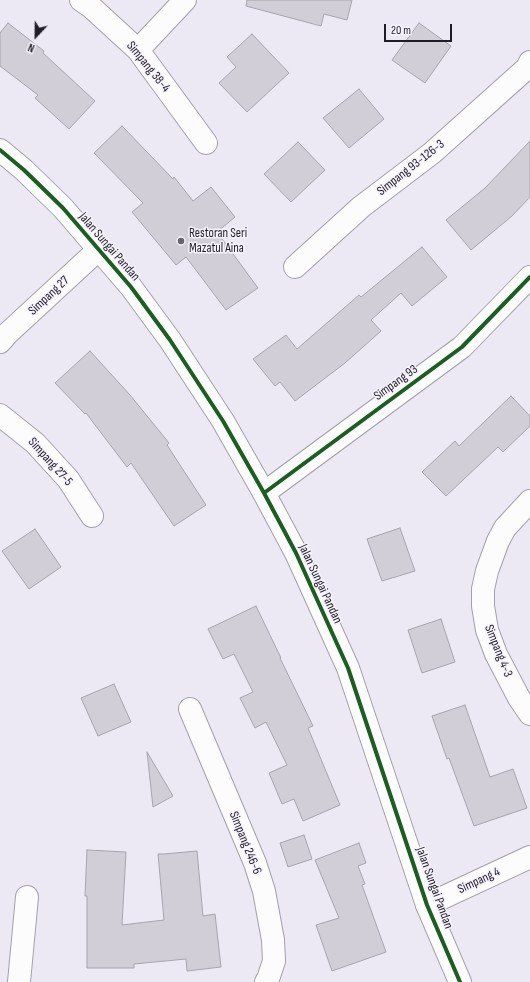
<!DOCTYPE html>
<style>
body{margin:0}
#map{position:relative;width:530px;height:982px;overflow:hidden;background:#ece8f4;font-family:"Sofia Sans Condensed",sans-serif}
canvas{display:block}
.north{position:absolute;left:16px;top:16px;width:40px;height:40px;-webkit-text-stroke:3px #f6f2fc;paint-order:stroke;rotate:202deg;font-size:11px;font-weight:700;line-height:16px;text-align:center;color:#201d26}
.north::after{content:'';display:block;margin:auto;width:14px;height:18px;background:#201d26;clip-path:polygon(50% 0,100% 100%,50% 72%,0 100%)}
.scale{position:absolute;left:384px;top:24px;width:68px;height:18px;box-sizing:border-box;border:2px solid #201d26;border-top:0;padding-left:5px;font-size:12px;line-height:14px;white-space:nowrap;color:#201d26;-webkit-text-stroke:3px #f6f2fc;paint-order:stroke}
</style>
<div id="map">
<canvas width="530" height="982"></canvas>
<div class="north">N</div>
<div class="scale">20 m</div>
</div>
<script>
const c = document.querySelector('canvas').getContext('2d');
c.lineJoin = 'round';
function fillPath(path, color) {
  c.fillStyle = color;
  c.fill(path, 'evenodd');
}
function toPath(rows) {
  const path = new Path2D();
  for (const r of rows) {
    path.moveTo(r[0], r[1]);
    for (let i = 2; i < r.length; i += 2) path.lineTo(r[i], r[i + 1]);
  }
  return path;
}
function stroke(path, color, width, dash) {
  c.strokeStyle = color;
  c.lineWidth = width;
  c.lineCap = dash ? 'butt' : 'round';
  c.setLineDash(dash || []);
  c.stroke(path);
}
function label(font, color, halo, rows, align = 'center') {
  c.font = font + ' "Sofia Sans Condensed",sans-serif';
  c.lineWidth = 3;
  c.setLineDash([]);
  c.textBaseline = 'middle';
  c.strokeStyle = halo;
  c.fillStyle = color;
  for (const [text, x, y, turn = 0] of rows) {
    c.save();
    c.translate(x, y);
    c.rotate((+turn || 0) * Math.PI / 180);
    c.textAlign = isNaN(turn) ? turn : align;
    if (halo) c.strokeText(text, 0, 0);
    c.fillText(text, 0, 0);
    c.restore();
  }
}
const building = toPath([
 [247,0,352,0,347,20,324,14,321,26,246,6,247,0],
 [8,23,44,51,43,53,95,101,69,129,35,98,38,95,0,66,0,33,8,23],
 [419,23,451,46,425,83,392,60,419,23],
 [252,34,289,73,247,112,219,83,236,67,227,57,252,34],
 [359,89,384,119,349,148,323,118,359,89],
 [122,126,173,179,174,177,193,201,211,187,235,217,217,232,258,288,226,310,186,257,176,265,132,212,143,203,94,153,122,126],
 [530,141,530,197,512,216,471,250,446,220,485,188,530,141],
 [298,142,325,170,291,202,264,174,298,142],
 [422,247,447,277,412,306,401,293,371,320,381,331,345,363,295,401,280,382,275,386,253,359,286,335,297,349,359,295,361,297,422,247],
 [90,351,130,395,169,443,167,445,206,505,174,526,131,463,127,467,86,413,85,414,55,383,90,351],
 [511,396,530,416,530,426,503,452,498,447,446,496,422,472,455,441,459,446,511,396],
 [400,528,415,571,382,581,367,539,400,528],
 [35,529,61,567,29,589,2,551,35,529],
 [256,606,281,658,280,658,313,726,308,728,340,805,303,821,294,799,282,804,269,773,287,765,266,722,255,728,240,698,253,692,234,654,223,659,208,629,256,606],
 [441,619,455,662,422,673,408,630,441,619],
 [114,684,131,722,98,736,81,698,114,684],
 [465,705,490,777,513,769,527,808,474,826,449,758,447,759,432,716,465,705],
 [147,752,173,796,153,807,147,752],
 [304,835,312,859,288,867,280,843,304,835],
 [359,843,366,863,358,866,365,884,362,885,386,952,332,971,316,925,339,918,315,860,359,843],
 [87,850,126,852,122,925,164,920,158,854,164,854,197,851,203,916,215,914,221,967,187,971,186,959,134,964,134,968,87,968,87,896,85,896,87,850]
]);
fillPath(building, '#d1ced8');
stroke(building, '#a8a4ae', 1);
const minor = toPath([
 [81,0,91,7,138,50,206,143],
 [138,50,185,0],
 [295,267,361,207,432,153,527,68,530,62],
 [0,342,7,334,98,250],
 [0,415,35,443,68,479,92,516],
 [264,493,462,347,530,277],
 [530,501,505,528,498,541,487,571,483,589,483,606,487,630,496,654,519,698,530,714],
 [190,709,255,863,264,891,273,940,274,961,268,979,266,982],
 [427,905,530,857],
 [19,982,27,897]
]);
const tertiary = toPath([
 [0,150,24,170,63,208,131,287,170,340,223,421,264,493,296,553,348,668,427,905,460,982]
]);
stroke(minor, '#a4a0aa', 24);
stroke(tertiary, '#a4a0aa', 24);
stroke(minor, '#fcfcfd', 22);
stroke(tertiary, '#fcfcfd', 22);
stroke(toPath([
 [0,150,24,170,63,208,131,287,170,340,223,421,264,493,296,553,348,668,427,905,460,982],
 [264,493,462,347,530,277]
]), '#1b5e20', 4);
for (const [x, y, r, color] of [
 [181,241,4,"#67646e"]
]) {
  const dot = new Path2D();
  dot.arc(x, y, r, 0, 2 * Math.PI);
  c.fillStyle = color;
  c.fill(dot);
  stroke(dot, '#f6f2fc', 1.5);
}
label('13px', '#201d26', '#f6f2fc', [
 ["Simpang 38-4",148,67,51],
 ["Simpang 93-126-3",411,168,-38],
 ["Jalan Sungai Pandan",109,247,49],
 ["Simpang 27",49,296,-43],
 ["Simpang 93",396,383,-36],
 ["Simpang 27-5",50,462,48],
 ["Jalan Sungai Pandan",320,584,65],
 ["Simpang 4-3",498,651,68],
 ["Simpang 246-6",245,843,68],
 ["Simpang 4",479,881,-25],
 ["Jalan Sungai Pandan",434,888,70]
]);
label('13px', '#201d26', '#f6f2fc', [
 ["Restoran Seri",189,234],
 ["Mazatul Aina",189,249]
], 'left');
</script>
